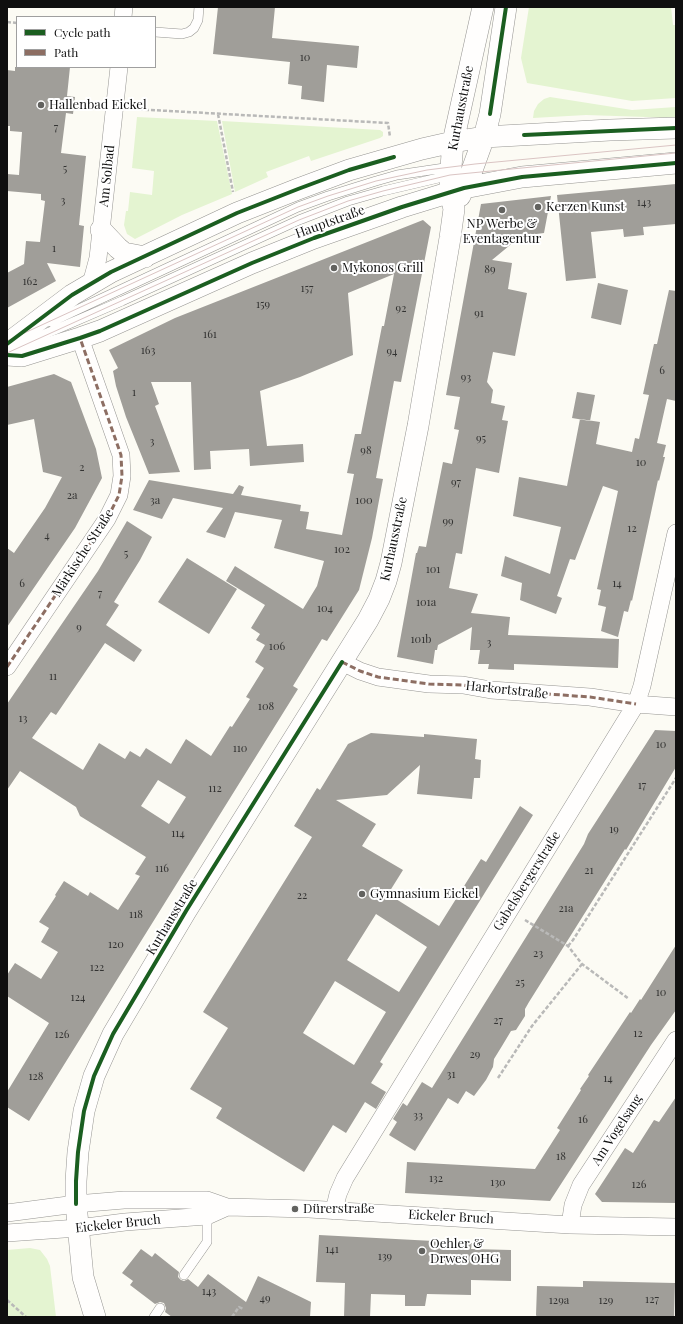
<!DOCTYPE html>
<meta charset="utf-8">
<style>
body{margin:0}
#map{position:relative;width:683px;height:1324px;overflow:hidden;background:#fcfbf4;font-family:"Playfair Display",serif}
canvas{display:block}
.frame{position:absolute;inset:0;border:8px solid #0f0f0f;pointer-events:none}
.legend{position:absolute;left:16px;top:16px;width:140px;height:52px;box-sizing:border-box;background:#fff;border:1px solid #9f9f9f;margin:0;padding:5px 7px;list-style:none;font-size:12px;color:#0f0f0f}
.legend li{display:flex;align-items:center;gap:8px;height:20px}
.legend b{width:20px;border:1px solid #9f9f9f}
</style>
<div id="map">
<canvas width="683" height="1324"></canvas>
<div class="frame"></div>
<ul class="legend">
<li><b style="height:5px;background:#1b5e20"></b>Cycle path</li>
<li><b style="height:5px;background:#8d6e63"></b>Path</li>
</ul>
</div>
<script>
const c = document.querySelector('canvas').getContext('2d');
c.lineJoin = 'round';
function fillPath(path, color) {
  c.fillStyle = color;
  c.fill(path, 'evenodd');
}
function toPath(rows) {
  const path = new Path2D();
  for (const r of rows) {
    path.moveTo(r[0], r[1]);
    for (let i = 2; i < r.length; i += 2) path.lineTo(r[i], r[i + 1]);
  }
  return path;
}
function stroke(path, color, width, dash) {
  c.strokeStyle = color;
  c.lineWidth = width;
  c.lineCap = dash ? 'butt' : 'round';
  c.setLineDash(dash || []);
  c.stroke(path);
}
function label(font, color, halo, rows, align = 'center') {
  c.font = font + ' "Playfair Display",serif';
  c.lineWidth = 4;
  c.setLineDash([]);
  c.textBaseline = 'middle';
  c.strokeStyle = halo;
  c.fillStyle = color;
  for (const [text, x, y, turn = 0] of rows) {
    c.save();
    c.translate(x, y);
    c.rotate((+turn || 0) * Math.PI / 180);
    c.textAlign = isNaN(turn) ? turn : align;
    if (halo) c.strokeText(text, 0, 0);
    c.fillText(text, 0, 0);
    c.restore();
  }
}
fillPath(toPath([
 [529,7,671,7,673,25,676,25,676,98,632,101,527,83,521,58],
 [550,97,632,110,676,107,676,118,586,115,533,118,534,111,538,104,544,99],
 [137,117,217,121,232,194,182,215,135,239,127,234,124,225,126,211,128,211,130,192,152,195,154,171,132,168],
 [222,121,380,130,383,132,383,136,380,138,311,161,309,156,266,172,268,177,235,192],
 [30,1248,40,1250,47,1259,50,1266,56,1317,7,1317,7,1250]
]), '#e4f4d1');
fillPath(toPath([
 [218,7,275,7,272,38,359,46,357,68,327,65,324,102,301,99,302,86,288,84,290,62,213,54],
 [15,67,70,67,67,96,75,97,73,114,66,113,61,153,86,156,79,225,84,226,80,267,47,263,56,281,7,308,7,273,24,264,26,241,40,242,45,201,41,200,41,194,7,191,7,174,19,175,22,132,10,131,10,126,7,126,7,70,15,71],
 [676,184,676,224,643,227,644,235,624,237,623,229,591,232,596,278,566,281,557,195],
 [551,196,544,233,521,236,492,260,512,263,508,289,527,293,515,356,493,352,487,382,493,390,491,403,505,406,502,420,508,421,499,473,476,468,462,554,456,553,449,588,478,594,471,613,510,617,508,635,619,639,618,668,514,664,514,670,488,669,489,664,478,664,480,650,470,650,472,627,438,645,437,650,435,650,433,664,397,657,416,553,417,553,419,546,426,547,443,462,452,464,459,430,454,429,460,397,446,395,481,204],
 [423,220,431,227,401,382,394,381,376,478,383,479,372,538,359,590,327,641,322,639,293,686,298,689,29,1121,7,1107,7,1092,49,1023,7,996,7,975,15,963,41,979,58,952,41,942,49,928,39,922,56,896,55,895,64,881,88,896,90,892,118,910,140,876,135,874,146,857,80,816,76,807,20,771,7,790,7,704,98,571,127,521,152,537,140,560,114,602,119,605,106,625,142,650,134,662,105,643,56,715,51,712,32,738,83,770,99,743,125,759,130,751,140,757,146,748,171,764,186,739,211,756,230,726,232,727,250,699,246,697,264,668,255,662,265,645,256,640,260,634,251,628,265,605,226,581,235,566,303,609,317,586,324,561,274,548,282,520,235,512,225,538,206,532,223,508,173,498,162,519,133,510,149,480,233,494,239,485,244,487,241,495,301,505,300,511,309,512,306,529,342,535,354,474,347,473,355,434,361,434,382,326,384,326,394,274,348,293,353,355,300,377,260,391,267,446,303,444,304,462,250,466,249,449,210,451,211,469,194,470,191,382,151,382,159,404,155,406,180,472,149,474,126,417,116,386,113,371,118,368,109,350,175,318],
 [158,780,186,797,169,824,141,806],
 [598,283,628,290,621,325,591,318],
 [669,290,676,291,676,401,667,399,657,443,666,445,663,457,665,457,659,481,658,480,632,601,631,600,628,612,624,611,618,637,601,631,606,607,598,605,601,590,597,589,618,491,603,486,575,560,570,559,557,596,562,598,556,614,520,600,522,583,501,576,505,556,550,574,561,527,513,516,519,477,567,486,580,419,600,422,596,444,632,452,635,438,639,439,649,395,643,394,654,344,657,344],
 [54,374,71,382,96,449,102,478,75,528,7,627,7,548,14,553,45,508,62,477,43,472,34,419,7,425,7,387],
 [577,392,595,395,590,421,572,418],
 [187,558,237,589,209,634,158,602],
 [655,730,676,731,676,767,626,850,625,849,529,1002,525,1009,525,1016,516,1030,511,1031,502,1046,494,1059,493,1067,486,1080,474,1096,466,1091,458,1104,448,1098,415,1151,389,1135,397,1122,393,1119,403,1103,407,1106,422,1082,432,1088,584,844,588,834],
 [371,733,424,737,424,734,477,739,475,759,481,760,480,778,474,778,472,799,417,794,420,765,387,795,336,800,376,824,362,846,403,870,388,894,439,926,481,859,486,862,520,806,533,815,380,1062,383,1064,371,1083,386,1092,376,1109,365,1102,346,1133,333,1125,304,1172,216,1118,222,1108,190,1089,228,1028,203,1012,312,837,294,826,317,788,320,790,348,744],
 [376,914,427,947,399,992,347,960],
 [335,981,386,1012,354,1065,303,1033],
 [676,945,676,1010,651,1045,550,1201,405,1193,407,1162,535,1169,560,1130,557,1128,581,1090,580,1089,589,1076,588,1075,630,1012,631,1013,640,999,641,1000],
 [676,1097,676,1203,602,1202,595,1194,625,1148,633,1153,654,1120,659,1122],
 [319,1235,472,1243,471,1249,511,1250,511,1281,471,1280,471,1295,427,1294,425,1306,405,1306,405,1295,371,1294,370,1317,344,1317,345,1283,316,1282],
 [141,1249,152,1257,155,1253,179,1272,178,1277,181,1280,184,1281,188,1279,198,1287,208,1274,246,1302,258,1276,311,1302,310,1317,172,1317,165,1312,166,1308,164,1303,160,1302,155,1304,130,1285,133,1281,122,1273],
 [583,1281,675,1283,674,1317,553,1316,553,1317,537,1317,536,1315,537,1286,583,1287]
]), '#a09e99');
const service = toPath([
 [155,32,182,34,189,32,194,28,198,20,199,7],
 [51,322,298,207,328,196,376,181,397,175,451,167],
 [18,345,57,329,122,301,299,220,348,201,383,191,451,175],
 [184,1275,207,1242,207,1212],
 [154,1317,160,1308]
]);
const minor = toPath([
 [123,17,124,7],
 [91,284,98,258,119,67],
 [342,662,360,671,378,677,429,684,463,685,491,690,590,697,636,704,676,707],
 [7,667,107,519,119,495,122,476,121,455,80,338],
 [334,1211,338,1194,345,1178,636,704,642,686,676,533],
 [7,1213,76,1204,124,1200,207,1200,227,1207,309,1209,570,1225,676,1227],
 [570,1225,573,1205,581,1185,676,1040],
 [7,1233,78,1228,125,1222,207,1216,227,1207]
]);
const tertiary = toPath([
 [460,196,471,173,484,137,490,114,506,7],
 [101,230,118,248,124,253,145,257],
 [7,344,72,295,111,272,237,213,298,189,349,170,422,149,453,142,484,137,610,130,676,128],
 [7,355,22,356,80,338,100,331,252,263,314,238,402,207,464,188,522,177,676,163],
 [95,1317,83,1277,76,1204,76,1181,78,1152,84,1111,94,1076,113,1034,186,911,368,620,379,599,386,581,391,563,418,426,450,238,454,209,450,192,451,167,453,142,483,7]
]);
stroke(service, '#969592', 10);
stroke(minor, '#969592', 18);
stroke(tertiary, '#969592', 22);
stroke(toPath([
 [7,22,17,23],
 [133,109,388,123,390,137],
 [218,114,233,192],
 [525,920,568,946,582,964,629,999],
 [568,946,573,940,676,778],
 [498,1078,532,1026,582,964],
 [7,1300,26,1317],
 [232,1317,239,1307,243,1309]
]), '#b9b9b8', 2.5, [4, 2]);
stroke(service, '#fffefd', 9);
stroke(minor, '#fffefd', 17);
stroke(tertiary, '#fffefd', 21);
stroke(toPath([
 [7,341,298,207,328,196,376,181,427,170,475,164,676,145],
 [7,353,299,220,348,201,383,191,450,175,676,153]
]), '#dac4c3', 1);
stroke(toPath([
 [342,662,360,671,378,677,429,684,463,685,491,690,590,697,636,704],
 [7,667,107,519,119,495,122,476,121,455,80,338]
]), '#8d6e63', 3, [6, 3]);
stroke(toPath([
 [490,114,506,7],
 [524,135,676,128],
 [7,344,72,295,111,272,237,213,298,189,349,170,394,157],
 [7,355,22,356,80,338,100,331,252,263,314,238,402,207,464,188,522,177,676,163],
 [76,1204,76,1181,78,1152,84,1111,94,1076,113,1034,186,911,342,662]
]), '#1b5e20', 4);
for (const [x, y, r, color] of [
 [41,105,4,"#62625f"],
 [538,207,4,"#62625f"],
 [502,210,4,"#62625f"],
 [334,268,4,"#62625f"],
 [362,894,4,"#62625f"],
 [295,1209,4,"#62625f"],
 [422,1251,4,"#62625f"]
]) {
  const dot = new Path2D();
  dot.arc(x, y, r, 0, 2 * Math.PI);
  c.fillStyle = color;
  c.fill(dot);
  stroke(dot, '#fff', 1.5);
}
label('11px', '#333332', null, [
 ["10",305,58],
 ["7",56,128],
 ["5",65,169],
 ["3",63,201],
 ["143",644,203],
 ["1",54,249],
 ["89",490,270],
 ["162",30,282],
 ["157",307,289],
 ["159",263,305],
 ["92",401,309],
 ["91",479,314],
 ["161",210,335],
 ["163",148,351],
 ["94",392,352],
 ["6",662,371],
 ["93",466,378],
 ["1",134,393],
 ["95",481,439],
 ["3",152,442],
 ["98",366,451],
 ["10",641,463],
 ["2",82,468],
 ["97",456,483],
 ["2a",72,496],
 ["3a",155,501],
 ["100",364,501],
 ["99",448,522],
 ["12",632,529],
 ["4",47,536],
 ["102",342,550],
 ["5",126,554],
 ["101",433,570],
 ["6",22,584],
 ["14",617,584],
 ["7",100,594],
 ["101a",426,603],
 ["104",325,609],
 ["9",79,628],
 ["101b",421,640],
 ["3",489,643],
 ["106",277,647],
 ["11",53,677],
 ["108",266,707],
 ["13",23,719],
 ["10",661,745],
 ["110",240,749],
 ["17",642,786],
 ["112",215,789],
 ["19",614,830],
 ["114",178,834],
 ["116",162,869],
 ["21",589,871],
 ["22",302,896],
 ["21a",566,909],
 ["118",136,915],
 ["120",116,945],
 ["23",538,954],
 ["122",97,968],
 ["25",520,983],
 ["10",661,993],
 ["124",78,998],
 ["27",498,1021],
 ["12",638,1034],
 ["126",62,1035],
 ["29",475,1055],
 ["31",451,1075],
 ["128",36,1077],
 ["14",608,1079],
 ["33",418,1116],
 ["16",583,1120],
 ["18",561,1157],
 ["132",436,1179],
 ["130",498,1183],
 ["126",639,1185],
 ["141",332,1250],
 ["139",385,1257],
 ["143",209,1292],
 ["49",265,1299],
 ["127",652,1300],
 ["129a",559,1301],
 ["129",606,1301]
]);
label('13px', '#0f0f0f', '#fff', [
 ["Hallenbad Eickel",49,105],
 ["Kerzen Kunst",546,207],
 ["NP Werbe &",502,224,"center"],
 ["Eventagentur",502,239,"center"],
 ["Mykonos Grill",342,268],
 ["Gymnasium Eickel",370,894],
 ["Dürerstraße",303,1209],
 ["Oehler &",430,1244],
 ["Drwes OHG",430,1259]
], 'left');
label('13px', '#0f0f0f', '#fff', [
 ["Kurhausstraße",461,108,-79],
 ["Am Solbad",107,176,-84],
 ["Hauptstraße",330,222,-20],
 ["Kurhausstraße",394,539,-78],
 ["Märkische Straße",83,553,-57],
 ["Harkortstraße",507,690,6],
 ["Gabelsbergerstraße",527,881,-58],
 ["Kurhausstraße",172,917,-59],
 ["Am Vogelsang",617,1130,-57],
 ["Eickeler Bruch",451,1217,3],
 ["Eickeler Bruch",118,1224,-6]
]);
</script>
